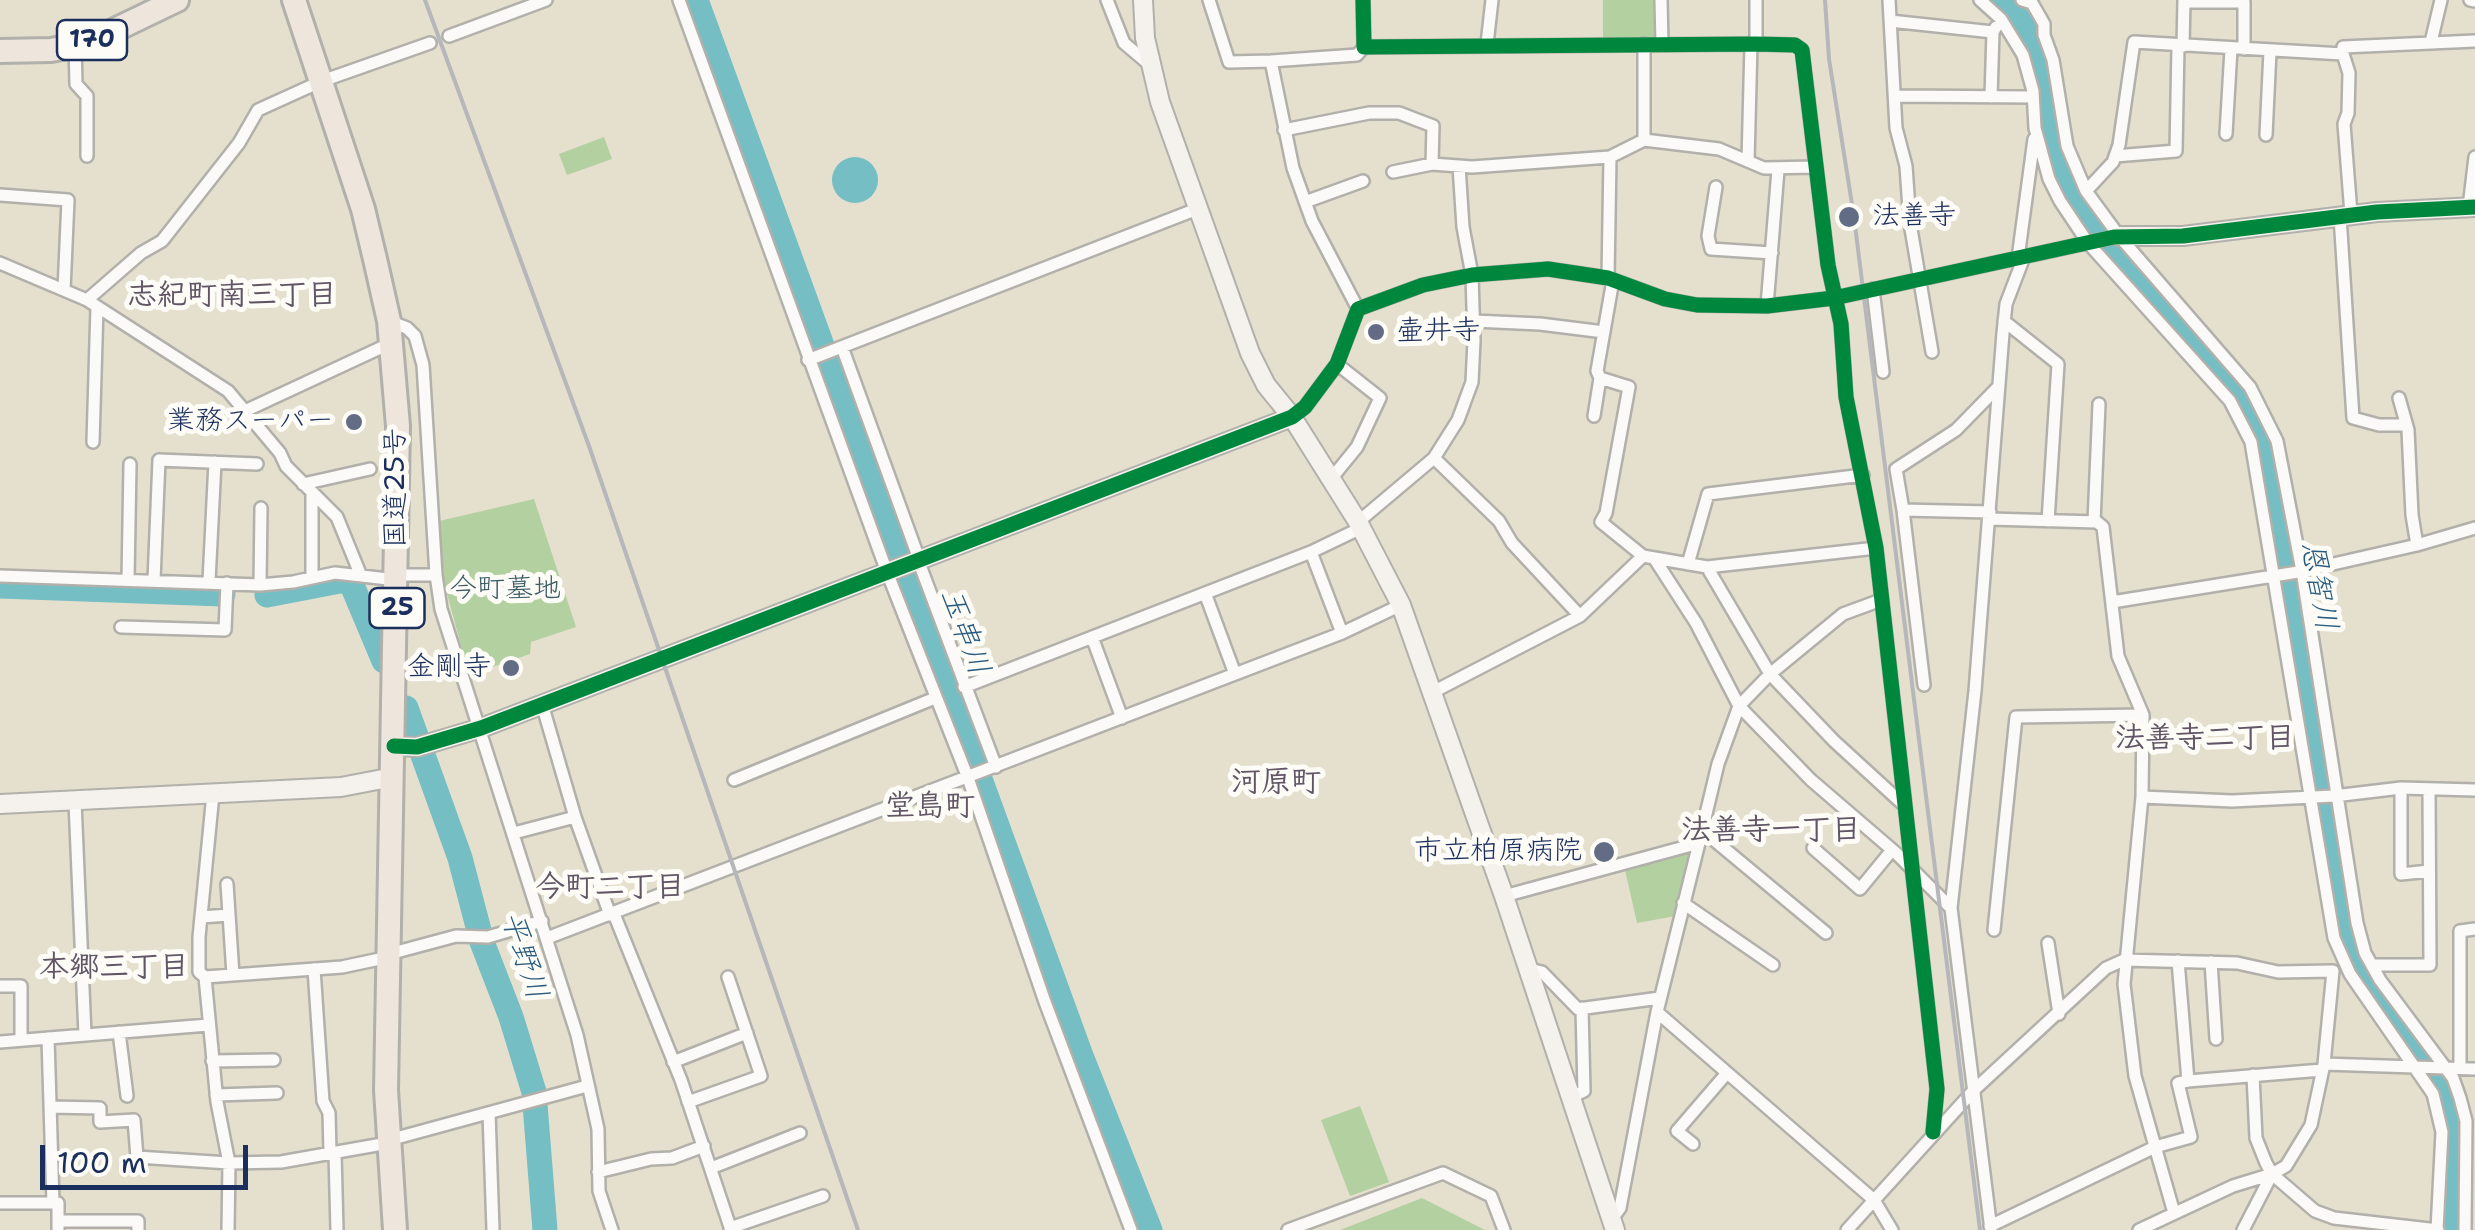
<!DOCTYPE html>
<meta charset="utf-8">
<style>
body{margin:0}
#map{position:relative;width:2475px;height:1230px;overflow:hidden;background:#e5dfce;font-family:"Shantell Sans",sans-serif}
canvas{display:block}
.scale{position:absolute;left:40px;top:1145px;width:208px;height:45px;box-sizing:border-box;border:5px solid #1b2f5e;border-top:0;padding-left:12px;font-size:30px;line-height:35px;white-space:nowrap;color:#1b2f5e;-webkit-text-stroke:8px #fdfcf7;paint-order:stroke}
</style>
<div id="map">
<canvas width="2475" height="1230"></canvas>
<div class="scale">100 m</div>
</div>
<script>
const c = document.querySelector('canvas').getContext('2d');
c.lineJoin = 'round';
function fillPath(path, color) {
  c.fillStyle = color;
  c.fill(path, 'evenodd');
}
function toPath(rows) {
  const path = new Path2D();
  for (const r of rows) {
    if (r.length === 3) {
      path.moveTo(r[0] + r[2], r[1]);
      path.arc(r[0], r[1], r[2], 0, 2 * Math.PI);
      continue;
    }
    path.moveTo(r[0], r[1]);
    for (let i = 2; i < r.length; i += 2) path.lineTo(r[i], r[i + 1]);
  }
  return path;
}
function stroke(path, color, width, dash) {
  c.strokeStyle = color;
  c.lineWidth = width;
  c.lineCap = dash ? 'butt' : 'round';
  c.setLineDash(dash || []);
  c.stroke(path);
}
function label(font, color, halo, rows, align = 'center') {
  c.font = font + ' "Shantell Sans","Klee One",sans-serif';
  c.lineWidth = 10;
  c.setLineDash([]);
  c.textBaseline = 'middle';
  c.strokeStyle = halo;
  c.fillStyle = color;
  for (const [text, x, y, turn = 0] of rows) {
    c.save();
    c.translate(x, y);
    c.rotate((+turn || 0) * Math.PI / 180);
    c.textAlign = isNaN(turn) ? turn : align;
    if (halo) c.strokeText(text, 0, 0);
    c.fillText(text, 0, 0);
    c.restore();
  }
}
fillPath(toPath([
 [1603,0,1657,0,1657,38,1603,38],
 [604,137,612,159,567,175,559,154],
 [534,499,576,627,531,642,530,654,469,675,442,575,439,521],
 [1693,851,1676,916,1637,923,1625,870],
 [1360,1106,1389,1182,1350,1196,1321,1120],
 [1422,1198,1485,1230,1340,1230]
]), '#b3d1a0');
fillPath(toPath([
 [855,180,23]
]), '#74bec4');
stroke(toPath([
 [696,0,1080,1053,1150,1230],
 [2002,0,2022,24,2036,53,2055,161,2073,200,2231,388,2260,438,2268,467,2346,933,2366,981,2442,1083,2453,1116,2450,1230],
 [0,586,223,594],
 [267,595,345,580,352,585,384,661],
 [406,708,460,858,482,942,511,1017,534,1092,545,1230]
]), '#74bec4', 25);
const street = toPath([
 [679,0,887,572,968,778,1045,1002,1131,1230],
 [1107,0,1124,43,1150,65],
 [1209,0,1229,62,1271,61,1293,168,1312,221,1358,309],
 [1363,0,1364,47,1756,44,1795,45,1802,50,1828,265,1841,324,1846,397,1876,548,1937,1089,1933,1132],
 [1661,0,1662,44],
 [1889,0,1896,128,1906,166,1910,223,1932,352],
 [1980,0,2001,19,2023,55,2033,91,2035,128,2049,179,2060,201,2088,243,2230,401,2251,442,2334,938,2350,974,2433,1094,2442,1132,2437,1230],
 [2022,0,2032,3,2044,24,2044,35,2053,60,2067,146,2086,191,2119,236,2250,387,2277,441,2302,571,2357,923,2365,953,2380,980,2453,1078,2460,1098,2466,1121,2465,1230],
 [2470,0,2475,1],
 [2184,2,2244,2,2244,49],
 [1890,21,1993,32],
 [449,36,546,0],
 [2431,42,2441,0],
 [1487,44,1492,0],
 [1644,44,1644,140],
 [1756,44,1756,0],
 [75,45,76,84,87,96,87,156],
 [2183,46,2184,0],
 [2343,54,2349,73,2348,113,2344,124,2351,214],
 [1271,61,1357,55,1364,47],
 [1895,96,2033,97],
 [1991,97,1993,32,1996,27],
 [1284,130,1369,113,1399,113,1433,126,1432,164],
 [2226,134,2231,49],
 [2266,135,2270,51],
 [2115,156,2176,151,2178,46],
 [1748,161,1751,44],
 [1393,172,1432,164,1472,167,1610,157,1644,140,1719,149,1764,168,1816,167],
 [1716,187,1708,236,1711,249,1772,253],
 [2086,191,2113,162,2119,145,2134,42,2343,54,2343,47,2475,41],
 [0,195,68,200,64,290],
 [1305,202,1363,181],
 [2469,207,2475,157],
 [2340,216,2353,418,2379,425,2406,425],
 [2018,258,2034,139],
 [0,263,87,300,228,391,280,453,286,466,337,517,361,576],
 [1608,278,1610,157],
 [1613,280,1597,371,1600,378,1629,387,1606,513,1601,522,1643,556],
 [1873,289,1883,372],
 [87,300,141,253,162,241,239,143,258,110,322,81,430,43],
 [1767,306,1778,170],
 [389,321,407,328,415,336,423,365,436,575,441,609,577,1035,598,1129,599,1191,612,1230],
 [1474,321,1540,324,1604,332],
 [2004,321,2058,364,2048,521],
 [842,347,919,559],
 [808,360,1197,209],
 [2399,398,2408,430,2412,515,2417,545],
 [247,410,391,343],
 [1594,416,1600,378],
 [1292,417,1305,407,1337,364,1358,309,1423,285,1472,275,1548,269,1608,278,1665,299,1697,305,1767,306,1834,298,2119,236],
 [93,442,97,307],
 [1434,458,1499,521,1512,543,1580,616],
 [1331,479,1357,447,1380,398,1337,364],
 [303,484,370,469],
 [312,495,312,578],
 [1903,510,1924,685],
 [1990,512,1903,510,1896,469,1956,430,1999,386],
 [1989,519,2097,522,2103,527,2118,656,2143,715,2142,797,2124,984,2135,1076,2174,1213],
 [1358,522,1434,458,1458,420,1472,382,1474,341,1472,275,1463,227,1459,166],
 [2094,522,2099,404],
 [1311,552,1342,633],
 [1654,558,1696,623,1739,706,1811,780,1896,853,1951,908],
 [918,560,996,767],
 [1688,564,1708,494,1863,475],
 [1707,567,1770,674,1834,741,1905,806],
 [397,575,436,575],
 [0,576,260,585,293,582,335,573,397,580],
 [128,580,130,464],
 [154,580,159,460,257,464],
 [209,581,215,462],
 [260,585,261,508],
 [1205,593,1235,674],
 [2112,602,2298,572,2417,545,2475,528],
 [121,627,225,630,227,583],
 [1092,637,1122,718],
 [964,687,1311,552,1361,528],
 [1433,692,1580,616,1643,556,1707,567,1876,548],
 [542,704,575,817,610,915],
 [734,780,935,698],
 [2401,788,2401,874,2429,871],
 [2142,797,2232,801,2334,796,2401,788,2475,790],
 [75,802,85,1035],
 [1702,830,1826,933],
 [514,833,575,817],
 [1813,848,1860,889,1892,850],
 [227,884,233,975],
 [1504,896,1699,843,1718,764,1739,706,1770,674,1843,614,1881,600],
 [1683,903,1773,965],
 [614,914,681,1080,731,1230],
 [201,917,229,915],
 [1994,930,2016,717,2143,715],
 [547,938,1235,674,1342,633,1401,605],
 [2048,943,2059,1014],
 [389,954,456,936,488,937,542,921],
 [2178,961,2188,1081,2322,1070],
 [2211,962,2216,1039],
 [2372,965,2430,965,2429,789],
 [314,969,323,1101,329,1113,330,1153],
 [1529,969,1542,972,1578,1009,1660,998],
 [205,977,199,972,199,937,213,794],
 [0,986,21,986,21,1040],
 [1657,1012,1874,1200,1892,1230],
 [119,1032,127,1096],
 [48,1038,53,1203,58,1203,58,1230],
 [0,1042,208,1025],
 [212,1061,274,1060],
 [673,1062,747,1033],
 [2324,1064,2475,1069],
 [2460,1068,2460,931,2475,929],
 [2253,1075,2256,1138,2266,1163,2272,1174,2315,1211,2334,1218,2438,1230],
 [216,1095,277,1093],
 [1571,1097,1584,1091,1582,1008],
 [688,1102,761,1076,728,977],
 [50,1107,100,1108,100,1122,134,1120,137,1157,229,1163,281,1162,388,1143],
 [489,1113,493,1230],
 [389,1140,587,1086],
 [1693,1144,1677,1131,1727,1073],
 [335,1153,337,1230],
 [711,1168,800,1133],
 [598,1172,651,1159,672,1158,704,1146],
 [0,1203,53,1203],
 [1612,1219,1620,1208,1657,1012,1699,843],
 [58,1221,138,1221,138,1230],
 [1990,1226,2155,1147,2191,1137,2178,1083,2188,1081],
 [730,1228,823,1196],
 [228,1230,229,1163,217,1102,205,977,342,967,389,957],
 [1288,1230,1443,1173,1491,1196,1504,1230],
 [1847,1230,1974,1090,2106,968,2124,960,2237,963,2278,972,2333,971,2324,1064,2311,1125,2286,1166,2272,1174,2233,1186,2139,1230],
 [1991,1230,1951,908,1975,691,2003,333,2006,304,2024,257],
 [2243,1230,2272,1174]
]);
const secondary = toPath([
 [1143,0,1145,38,1160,102,1250,353,1266,385,1292,417,1358,522,1401,605,1504,896,1615,1230],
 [2119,236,2183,236,2377,212,2475,207],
 [394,746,417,747,481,728,1292,417],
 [0,804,341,787,393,777]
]);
const highway = toPath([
 [294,0,363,209,375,259,389,321,398,426,386,1090,395,1230],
 [0,51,51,50,77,45,98,38,177,0]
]);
stroke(street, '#b2b0aa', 16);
stroke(secondary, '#b2b0aa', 22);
stroke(highway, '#b2b0aa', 28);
stroke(street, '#fbfaf8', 11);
stroke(secondary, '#f5f2ed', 18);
stroke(highway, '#eee5dc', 22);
stroke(toPath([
 [425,0,589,446,858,1230],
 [1825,0,1829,59,1854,217,1980,1230]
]), '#b5b7ba', 4);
stroke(toPath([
 [1363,0,1364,47,1756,44,1795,45,1802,50,1828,265,1841,324,1846,397,1876,548,1937,1089,1933,1132],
 [394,746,417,747,481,728,1292,417,1305,407,1337,364,1358,309,1423,285,1472,275,1548,269,1608,278,1665,299,1697,305,1767,306,1834,298,2114,237,2183,236,2377,212,2475,207]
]), '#00873e', 15);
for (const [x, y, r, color] of [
 [1849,217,12,"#626d85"],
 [1376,332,10,"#626d85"],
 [354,422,10,"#626d85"],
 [511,668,10,"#626d85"],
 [1604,852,12,"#626d85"]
]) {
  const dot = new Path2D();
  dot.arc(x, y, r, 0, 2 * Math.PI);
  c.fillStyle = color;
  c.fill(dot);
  stroke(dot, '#fdfcf7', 4);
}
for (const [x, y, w] of [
 [92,40,70],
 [397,608,55]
]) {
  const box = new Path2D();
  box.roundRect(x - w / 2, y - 20, w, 40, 8);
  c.fillStyle = '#fdfcf7';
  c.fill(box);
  stroke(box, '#1b2f5e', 2.5);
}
label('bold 25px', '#1b2f5e', null, [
 ["170",92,40],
 ["25",397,608]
]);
label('28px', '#1b2f5e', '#fdfcf7', [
 ["法善寺",1872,217,"left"],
 ["壷井寺",1396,332,"left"],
 ["業務スーパー",334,422],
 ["金剛寺",491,668],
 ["市立柏原病院",1582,852]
], 'right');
label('28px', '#1b2f5e', '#fdfcf7', [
 ["国道25号",397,488,-90]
]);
label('28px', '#3c5c66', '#fdfcf7', [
 ["今町墓地",505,590]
]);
label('bold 30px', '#615566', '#fdfcf7', [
 ["志紀町南三丁目",232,296],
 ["法善寺二丁目",2205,739],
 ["河原町",1276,783],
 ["堂島町",930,807],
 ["法善寺一丁目",1771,831],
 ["今町二丁目",610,888],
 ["本郷三丁目",114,968]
]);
label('italic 30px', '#295c80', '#fdfcf7', [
 ["恩智川",2318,586,80],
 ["玉串川",964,632,70],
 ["平野川",523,956,72]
]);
</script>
